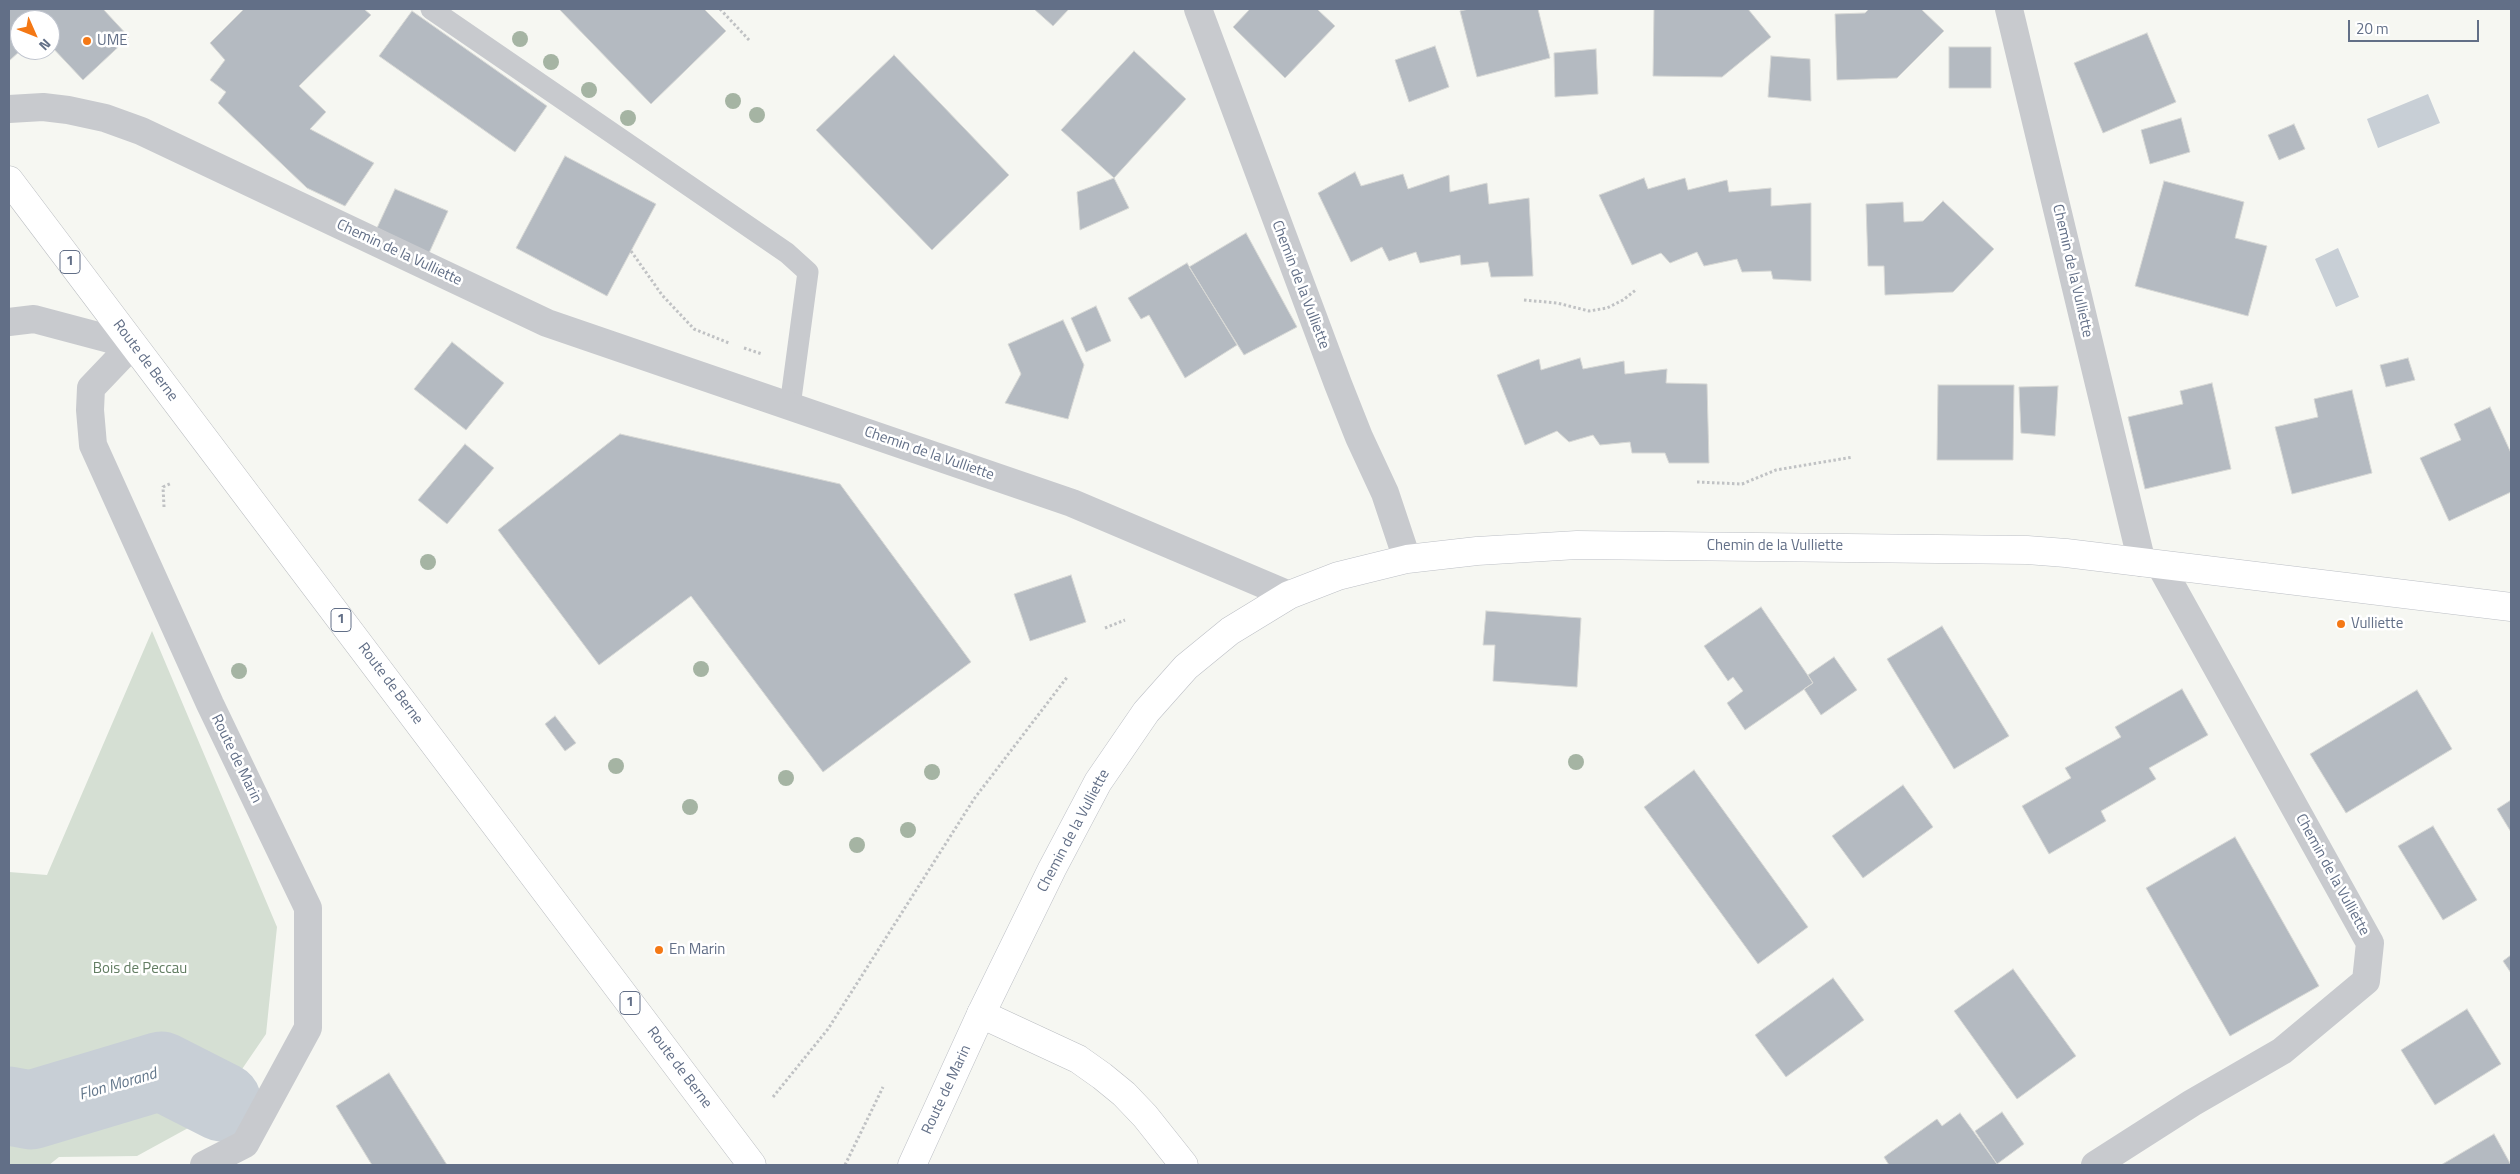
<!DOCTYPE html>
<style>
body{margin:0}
#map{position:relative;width:2520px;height:1174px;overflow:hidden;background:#f6f7f2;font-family:"Titillium Web",sans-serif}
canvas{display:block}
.frame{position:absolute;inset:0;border:10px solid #626f87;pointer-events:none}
.north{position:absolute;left:10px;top:10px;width:50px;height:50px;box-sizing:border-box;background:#fff;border:1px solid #c0c5cf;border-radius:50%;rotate:134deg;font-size:14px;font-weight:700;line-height:20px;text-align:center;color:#626f87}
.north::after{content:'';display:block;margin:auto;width:18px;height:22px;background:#f47815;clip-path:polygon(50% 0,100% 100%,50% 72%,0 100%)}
.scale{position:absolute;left:2348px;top:20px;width:131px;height:22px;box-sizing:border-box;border:2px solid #626f87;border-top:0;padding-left:6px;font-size:15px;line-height:18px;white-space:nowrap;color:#626f87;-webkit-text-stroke:4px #fff;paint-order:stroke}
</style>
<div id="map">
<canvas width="2520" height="1174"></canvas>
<div class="frame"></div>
<div class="north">N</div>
<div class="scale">20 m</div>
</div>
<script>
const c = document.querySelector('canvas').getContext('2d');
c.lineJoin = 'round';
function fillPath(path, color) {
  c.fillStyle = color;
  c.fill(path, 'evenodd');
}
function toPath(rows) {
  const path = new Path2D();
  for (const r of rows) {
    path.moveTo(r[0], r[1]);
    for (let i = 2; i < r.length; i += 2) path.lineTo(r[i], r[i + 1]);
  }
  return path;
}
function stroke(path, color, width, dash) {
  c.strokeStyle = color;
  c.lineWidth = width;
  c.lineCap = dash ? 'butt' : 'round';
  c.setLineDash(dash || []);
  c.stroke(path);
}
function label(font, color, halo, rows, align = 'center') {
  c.font = font + ' "Titillium Web",sans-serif';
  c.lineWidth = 5;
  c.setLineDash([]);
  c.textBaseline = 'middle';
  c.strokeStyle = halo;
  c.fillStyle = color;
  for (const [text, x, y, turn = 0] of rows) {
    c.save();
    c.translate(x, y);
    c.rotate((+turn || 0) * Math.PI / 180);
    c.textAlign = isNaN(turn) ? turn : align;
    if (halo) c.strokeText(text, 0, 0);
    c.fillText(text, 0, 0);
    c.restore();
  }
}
fillPath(toPath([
 [152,631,277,927,266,1034,210,1116,137,1156,59,1157,49,1165,9,1165,9,872,47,875]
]), '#d5dfd3');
fillPath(toPath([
 [2428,94,2440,123,2378,148,2367,119],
 [2338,248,2359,297,2336,307,2315,259]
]), '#c8cfd6');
stroke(toPath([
 [9,1106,31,1110,161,1071,222,1102]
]), '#c8cfd6', 79);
const building = toPath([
 [9,9,103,9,129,37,83,80,50,45,50,20,20,20,21,50,9,61,9,9],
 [244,9,364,9,371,15,299,86,326,112,310,129,374,163,345,206,307,188,218,103,226,92,210,80,225,60,210,43,244,9],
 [559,9,704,9,726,31,651,104,559,9],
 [1034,9,1069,9,1053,26,1034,9],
 [1250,9,1317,9,1335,26,1285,78,1233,27,1250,9],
 [1469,9,1538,9,1550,58,1477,77,1460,11,1469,9],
 [1654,9,1748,9,1771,37,1722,77,1653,76,1654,9],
 [1869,9,1921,9,1944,31,1897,78,1837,80,1835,14,1865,13,1869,9],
 [412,11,547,106,515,152,379,56,412,11],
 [2147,33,2176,102,2103,133,2074,63,2147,33],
 [1435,46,1449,87,1409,102,1395,60,1435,46],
 [1949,47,1991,47,1991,88,1949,88,1949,47],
 [1596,49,1598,94,1555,97,1554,53,1596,49],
 [1134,51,1186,99,1114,178,1061,130,1134,51],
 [894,55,1009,175,932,250,816,130,894,55],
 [1771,56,1810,59,1811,101,1768,97,1771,56],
 [2181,118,2190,152,2150,164,2141,130,2181,118],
 [2294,124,2305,149,2279,160,2268,135,2294,124],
 [565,156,656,204,607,296,516,248,565,156],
 [1355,172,1361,186,1403,174,1408,189,1449,175,1450,192,1487,183,1489,204,1529,198,1533,276,1491,277,1488,262,1461,265,1460,255,1420,263,1416,252,1389,261,1382,247,1351,262,1318,193,1355,172],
 [1114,178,1129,208,1080,230,1077,192,1114,178],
 [1644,178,1648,189,1685,178,1688,190,1727,180,1729,192,1771,188,1771,206,1811,203,1811,281,1773,279,1771,271,1742,272,1737,259,1704,266,1697,252,1670,263,1661,253,1632,265,1599,195,1644,178],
 [2164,181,2244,202,2235,238,2267,246,2248,316,2135,286,2164,181],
 [395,189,448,211,429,253,377,228,395,189],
 [1943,201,1994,249,1953,292,1885,295,1884,266,1868,266,1866,204,1903,202,1904,222,1923,221,1943,201],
 [1246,233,1297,327,1244,355,1189,267,1246,233],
 [1187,263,1237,345,1185,378,1149,315,1141,319,1128,298,1187,263],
 [1096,306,1111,341,1086,352,1071,318,1096,306],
 [1063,320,1084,365,1068,419,1005,403,1021,374,1008,344,1063,320],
 [452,342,504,383,466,430,414,389,452,342],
 [1580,358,1583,369,1624,361,1625,374,1667,369,1666,383,1707,384,1709,463,1669,463,1665,453,1632,453,1630,442,1600,445,1593,435,1569,442,1557,431,1525,445,1497,375,1539,359,1541,370,1580,358],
 [2408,358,2415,380,2386,387,2380,365,2408,358],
 [2212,383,2231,469,2145,489,2128,417,2183,404,2180,391,2212,383],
 [1938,385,2014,385,2013,460,1937,460,1938,385],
 [2058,386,2055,436,2021,433,2019,387,2058,386],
 [2352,390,2372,473,2292,494,2275,427,2318,417,2314,399,2352,390],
 [2490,407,2511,453,2511,492,2449,521,2420,458,2461,440,2454,424,2490,407],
 [620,434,840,484,971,662,823,772,691,596,599,665,498,530,620,434],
 [465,444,494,468,447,524,418,500,465,444],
 [1071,575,1086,622,1030,641,1014,594,1071,575],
 [1761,607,1813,683,1745,730,1727,703,1743,691,1733,677,1728,681,1704,646,1761,607],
 [1486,611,1581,618,1577,687,1493,681,1495,645,1483,645,1486,611],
 [1942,626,2009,736,1954,769,1887,659,1942,626],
 [1834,657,1857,690,1821,715,1804,689,1813,683,1808,675,1834,657],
 [2182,689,2208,735,2149,768,2156,779,2101,811,2106,821,2049,854,2022,806,2071,778,2065,768,2121,737,2115,727,2182,689],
 [2417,690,2452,749,2346,813,2310,754,2417,690],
 [555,716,576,743,565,751,545,724,555,716],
 [1694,770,1808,927,1758,964,1644,807,1694,770],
 [1903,785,1933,827,1863,878,1832,836,1903,785],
 [2511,800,2511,832,2497,809,2511,800],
 [2433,826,2477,900,2443,920,2398,846,2433,826],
 [2235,837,2319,986,2230,1036,2146,888,2235,837],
 [2511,955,2511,973,2503,961,2511,955],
 [2013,969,2076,1056,2017,1099,1954,1011,2013,969],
 [1833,978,1864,1020,1786,1077,1755,1035,1833,978],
 [2467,1009,2501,1064,2435,1105,2401,1050,2467,1009],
 [389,1073,447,1165,372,1165,336,1106,389,1073],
 [2002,1112,2024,1144,1997,1164,1975,1131,2002,1112],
 [1960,1113,1997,1164,1995,1165,1889,1165,1884,1157,1937,1119,1942,1126,1960,1113],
 [2494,1134,2511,1165,2441,1165,2494,1134]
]);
fillPath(building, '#b4bac1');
stroke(building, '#d7d8d5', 1);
const secondary = toPath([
 [912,1165,981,1014,1052,869,1098,782,1146,712,1186,667,1230,631,1289,595,1338,576,1407,559,1477,551,1577,545,2027,550,2066,553,2511,607]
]);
const primary = toPath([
 [9,180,752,1165],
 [981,1014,1078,1059,1102,1076,1124,1094,1145,1116,1184,1165]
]);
stroke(secondary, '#bcbfc5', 29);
stroke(primary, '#babdc1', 29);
stroke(toPath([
 [720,9,750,41],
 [631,251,662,295,694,329,729,343],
 [1524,300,1557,303,1589,311,1607,308,1623,300,1637,289],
 [744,348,762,354],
 [1697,482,1742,484,1776,470,1853,457],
 [164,507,163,487,172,483],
 [1105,628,1125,620],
 [773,1097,828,1029,974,799,1068,676],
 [845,1165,883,1087]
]), '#c0c2c4', 3, [2.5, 2.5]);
stroke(toPath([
 [431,9,787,253,808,272,790,406]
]), '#c8cace', 21);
stroke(toPath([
 [1198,9,1338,384,1359,437,1385,493,1407,559],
 [2009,9,2142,563],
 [9,109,43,107,68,110,105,118,141,131,547,323,1072,503,1289,595],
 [9,322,34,319,132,345,91,388,90,410,93,445,210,704,308,908,308,1028,245,1144,204,1165],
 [2095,1165,2192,1103,2282,1051,2366,981,2370,943,2160,565]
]), '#c8cace', 28);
stroke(secondary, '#fff', 28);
stroke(primary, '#fff', 28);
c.fillStyle = '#a5b4a3';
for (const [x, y] of [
 [520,39],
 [551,62],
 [589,90],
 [733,101],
 [757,115],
 [628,118],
 [428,562],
 [701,669],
 [239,671],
 [1576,762],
 [616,766],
 [932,772],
 [786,778],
 [690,807],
 [908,830],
 [857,845]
]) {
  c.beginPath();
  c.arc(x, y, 8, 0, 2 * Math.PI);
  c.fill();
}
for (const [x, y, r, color] of [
 [87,41,5,"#f47815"],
 [2341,624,5,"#f47815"],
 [659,950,5,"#f47815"]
]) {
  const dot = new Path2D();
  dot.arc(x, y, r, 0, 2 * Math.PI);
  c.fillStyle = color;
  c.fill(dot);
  stroke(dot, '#fff', 2);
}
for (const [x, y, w] of [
 [70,262,20],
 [341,620,20],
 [630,1003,20]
]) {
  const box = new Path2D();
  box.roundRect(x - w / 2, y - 11.5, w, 23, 4);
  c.fillStyle = '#fff';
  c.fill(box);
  stroke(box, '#626f87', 1);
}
label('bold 14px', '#626f87', null, [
 ["1",70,262],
 ["1",341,620],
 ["1",630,1003]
]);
label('15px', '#626f87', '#fff', [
 ["UME",97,41],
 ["Vulliette",2351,624],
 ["En Marin",669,950]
], 'left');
label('15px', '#626f87', '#fff', [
 ["Chemin de la Vulliette",399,253,25],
 ["Chemin de la Vulliette",2072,271,77],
 ["Chemin de la Vulliette",1300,285,69],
 ["Route de Berne",145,361,53],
 ["Chemin de la Vulliette",929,454,19],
 ["Chemin de la Vulliette",1775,546],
 ["Route de Berne",390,684,53],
 ["Route de Marin",236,759,64],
 ["Chemin de la Vulliette",1074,831,-62],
 ["Chemin de la Vulliette",2332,875,61],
 ["Route de Berne",679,1068,53],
 ["Route de Marin",947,1090,-65]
]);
label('15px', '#627d62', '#fff', [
 ["Bois de Peccau",140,969]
]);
label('italic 16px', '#63778b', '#fff', [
 ["Flon Morand",118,1085,-16]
]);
</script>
